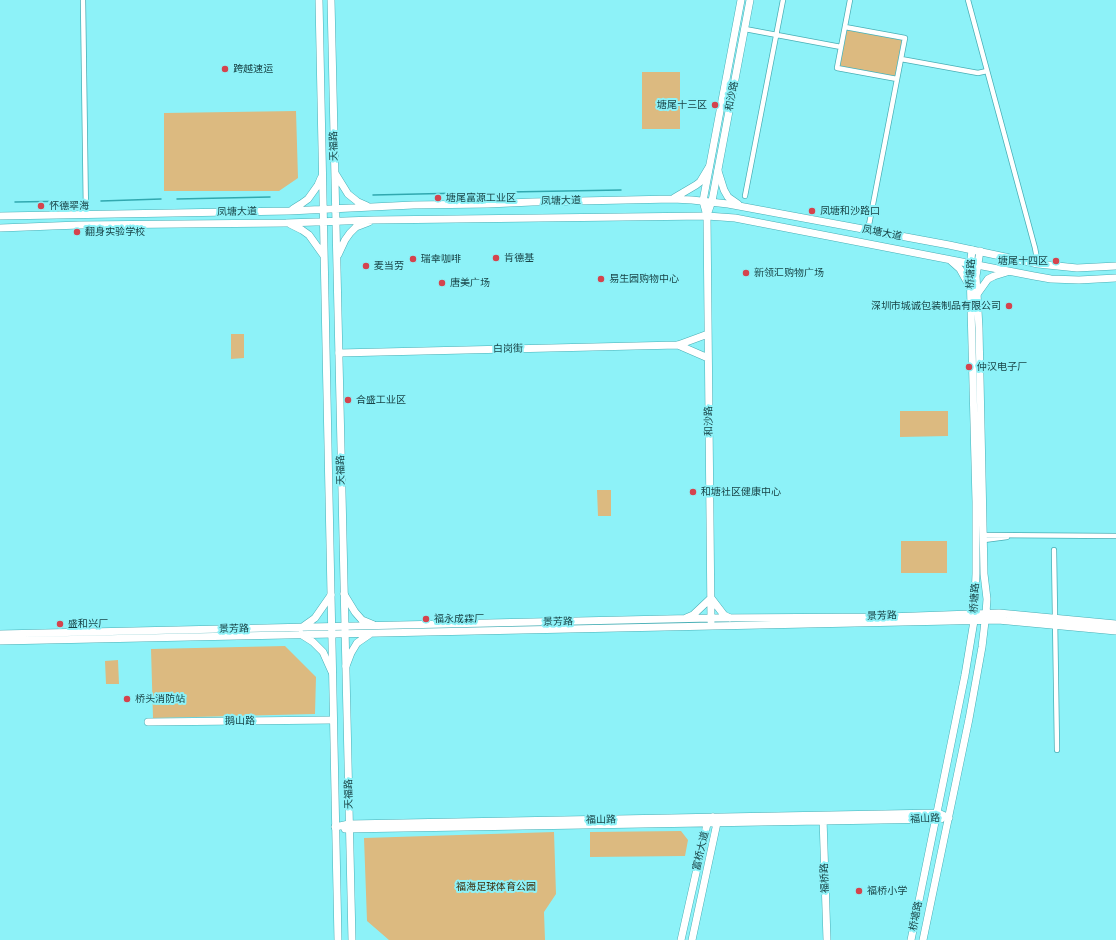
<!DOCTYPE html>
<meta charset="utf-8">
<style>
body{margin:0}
canvas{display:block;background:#8df2f8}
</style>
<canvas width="1116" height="940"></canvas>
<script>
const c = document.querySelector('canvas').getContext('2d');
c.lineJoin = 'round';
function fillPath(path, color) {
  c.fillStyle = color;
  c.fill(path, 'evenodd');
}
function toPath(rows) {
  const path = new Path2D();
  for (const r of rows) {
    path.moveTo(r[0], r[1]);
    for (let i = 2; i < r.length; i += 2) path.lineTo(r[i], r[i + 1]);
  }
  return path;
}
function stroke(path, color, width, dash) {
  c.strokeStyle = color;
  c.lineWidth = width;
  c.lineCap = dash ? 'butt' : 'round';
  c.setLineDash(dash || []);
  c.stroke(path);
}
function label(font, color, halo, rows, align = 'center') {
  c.font = font + ' "Fira Sans Condensed","Noto Sans SC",sans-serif';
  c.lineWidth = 4;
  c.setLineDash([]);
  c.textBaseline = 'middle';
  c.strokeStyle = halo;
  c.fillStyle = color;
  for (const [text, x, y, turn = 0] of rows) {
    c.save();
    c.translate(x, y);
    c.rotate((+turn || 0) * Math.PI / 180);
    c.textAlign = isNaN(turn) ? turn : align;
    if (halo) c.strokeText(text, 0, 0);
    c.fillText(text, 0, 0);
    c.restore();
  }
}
fillPath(toPath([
 [847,30,902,40,895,76,840,66],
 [642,72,680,72,680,129,642,129],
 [296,111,298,178,279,191,164,191,164,113],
 [231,334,244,334,244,358,231,359],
 [900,411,948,411,948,436,900,437],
 [597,490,611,490,611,516,598,516],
 [901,541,947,541,947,573,901,573],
 [285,646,316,677,315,714,153,718,151,649],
 [118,660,119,684,106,684,105,661],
 [681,831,688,840,685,856,590,857,590,832],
 [554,832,556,894,544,912,545,940,389,940,367,921,364,838]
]), '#dcba80');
stroke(toPath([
 [508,192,621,190],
 [373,195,463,193],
 [177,199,270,197],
 [101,201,161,199],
 [15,202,74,201]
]), '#31a8af', 1.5);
const street = toPath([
 [83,0,86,215],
 [850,0,837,68,897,79],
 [968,0,1035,248,1038,264],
 [845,27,905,38,868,230],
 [745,29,841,47],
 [901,59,978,73,987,71],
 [745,196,783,0],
 [984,535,1116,536],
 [984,540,1007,537],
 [1054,550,1057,750]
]);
const secondary = toPath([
 [707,215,712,201,750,0],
 [678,345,708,358],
 [339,353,678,345,708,334],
 [344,594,355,612,362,620,374,625],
 [686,618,693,615,711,598,724,615,730,618],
 [711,621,707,216,703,201,741,0],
 [301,628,315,618,331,595],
 [0,634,711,618,888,617,999,613,1116,624],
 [302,635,313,642,323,652,332,672],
 [0,641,998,620,1116,631],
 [346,666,351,653,357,643,370,634],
 [148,722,333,720],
 [823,818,827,940],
 [335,827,349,824,938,813,949,818],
 [345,829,941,819],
 [681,940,707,824,713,817,717,823,692,940],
 [911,940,965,675,974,621,976,574,976,502,970,268,972,250],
 [923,940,969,719,982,647,986,613,987,599,984,574,979,328,976,276,980,251]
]);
const primary = toPath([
 [319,0,338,940],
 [331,0,352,940],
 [718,171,724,190,728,197,738,204],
 [335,173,348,194,358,202,367,206],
 [674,198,696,185,700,182,709,167],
 [293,209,301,204,308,199,318,185,321,178],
 [0,216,289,211,413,205,488,204,532,202,673,199,692,200,728,204,949,245,1038,264,1077,268,1116,266],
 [290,224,302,230,309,235,324,256],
 [0,228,79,225,286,223,374,220,707,216,735,218,1034,276,1051,279,1079,280,1116,278],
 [338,255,345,240,350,233,356,227,369,222],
 [951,261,960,269,970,287],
 [978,293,988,279,994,276,1007,272]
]);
stroke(street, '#48afb6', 6);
stroke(secondary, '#48afb6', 8);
stroke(primary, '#48afb6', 8);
stroke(street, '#fff', 4.5);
stroke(secondary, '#fff', 7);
stroke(primary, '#fff', 7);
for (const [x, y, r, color] of [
 [225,69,4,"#d4444e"],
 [715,105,4,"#d4444e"],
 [438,198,4,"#d4444e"],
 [41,206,4,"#d4444e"],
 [812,211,4,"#d4444e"],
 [77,232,4,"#d4444e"],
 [496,258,4,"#d4444e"],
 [413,259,4,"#d4444e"],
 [1056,261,4,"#d4444e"],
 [366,266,4,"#d4444e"],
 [746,273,4,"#d4444e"],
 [601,279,4,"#d4444e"],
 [442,283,4,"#d4444e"],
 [1009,306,4,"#d4444e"],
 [969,367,4,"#d4444e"],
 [348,400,4,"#d4444e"],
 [693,492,4,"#d4444e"],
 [426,619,4,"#d4444e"],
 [60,624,4,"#d4444e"],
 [127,699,4,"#d4444e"],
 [859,891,4,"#d4444e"]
]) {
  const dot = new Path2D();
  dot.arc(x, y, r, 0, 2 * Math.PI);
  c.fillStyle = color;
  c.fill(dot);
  stroke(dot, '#8df2f8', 1.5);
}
label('10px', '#194447', '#8df2f8', [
 ["跨越速运",233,69],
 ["塘尾十三区",707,105,"right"],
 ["塘尾富源工业区",446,198],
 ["怀德翠海",49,206],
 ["凤塘和沙路口",820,211],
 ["翻身实验学校",85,232],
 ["肯德基",504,258],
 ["瑞幸咖啡",421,259],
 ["塘尾十四区",1048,261,"right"],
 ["麦当劳",374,266],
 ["新领汇购物广场",754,273],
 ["易生园购物中心",609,279],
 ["唐美广场",450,283],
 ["深圳市城诚包装制品有限公司",1001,306,"right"],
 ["仲汉电子厂",977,367],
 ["合盛工业区",356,400],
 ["和塘社区健康中心",701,492],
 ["福永成霖厂",434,619],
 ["盛和兴厂",68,624],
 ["桥头消防站",135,699],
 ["福桥小学",867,891]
], 'left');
label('10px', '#194447', '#8df2f8', [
 ["和沙路",732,96,-79],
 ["天福路",334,146,-91],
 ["凤塘大道",561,201,-1],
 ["凤塘大道",237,212,-1],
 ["凤塘大道",882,233,11],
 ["桥塘路",971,274,-88],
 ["白岗街",508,349,-1],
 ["和沙路",709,421,-91],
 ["天福路",341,470,-91],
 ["桥塘路",975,598,-87],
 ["景芳路",882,616,-2],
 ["景芳路",558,622,-1],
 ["景芳路",234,629,-1],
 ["鹅山路",240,721],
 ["天福路",349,794,-91],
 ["福山路",925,819,-3],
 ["福山路",601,820,-1],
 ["富桥大道",701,851,-77],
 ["福桥路",825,878,-92],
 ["桥塘路",916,916,-79]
]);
label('10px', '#3d2c0b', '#8df2f8', [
 ["福海足球体育公园",496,887]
]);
</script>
